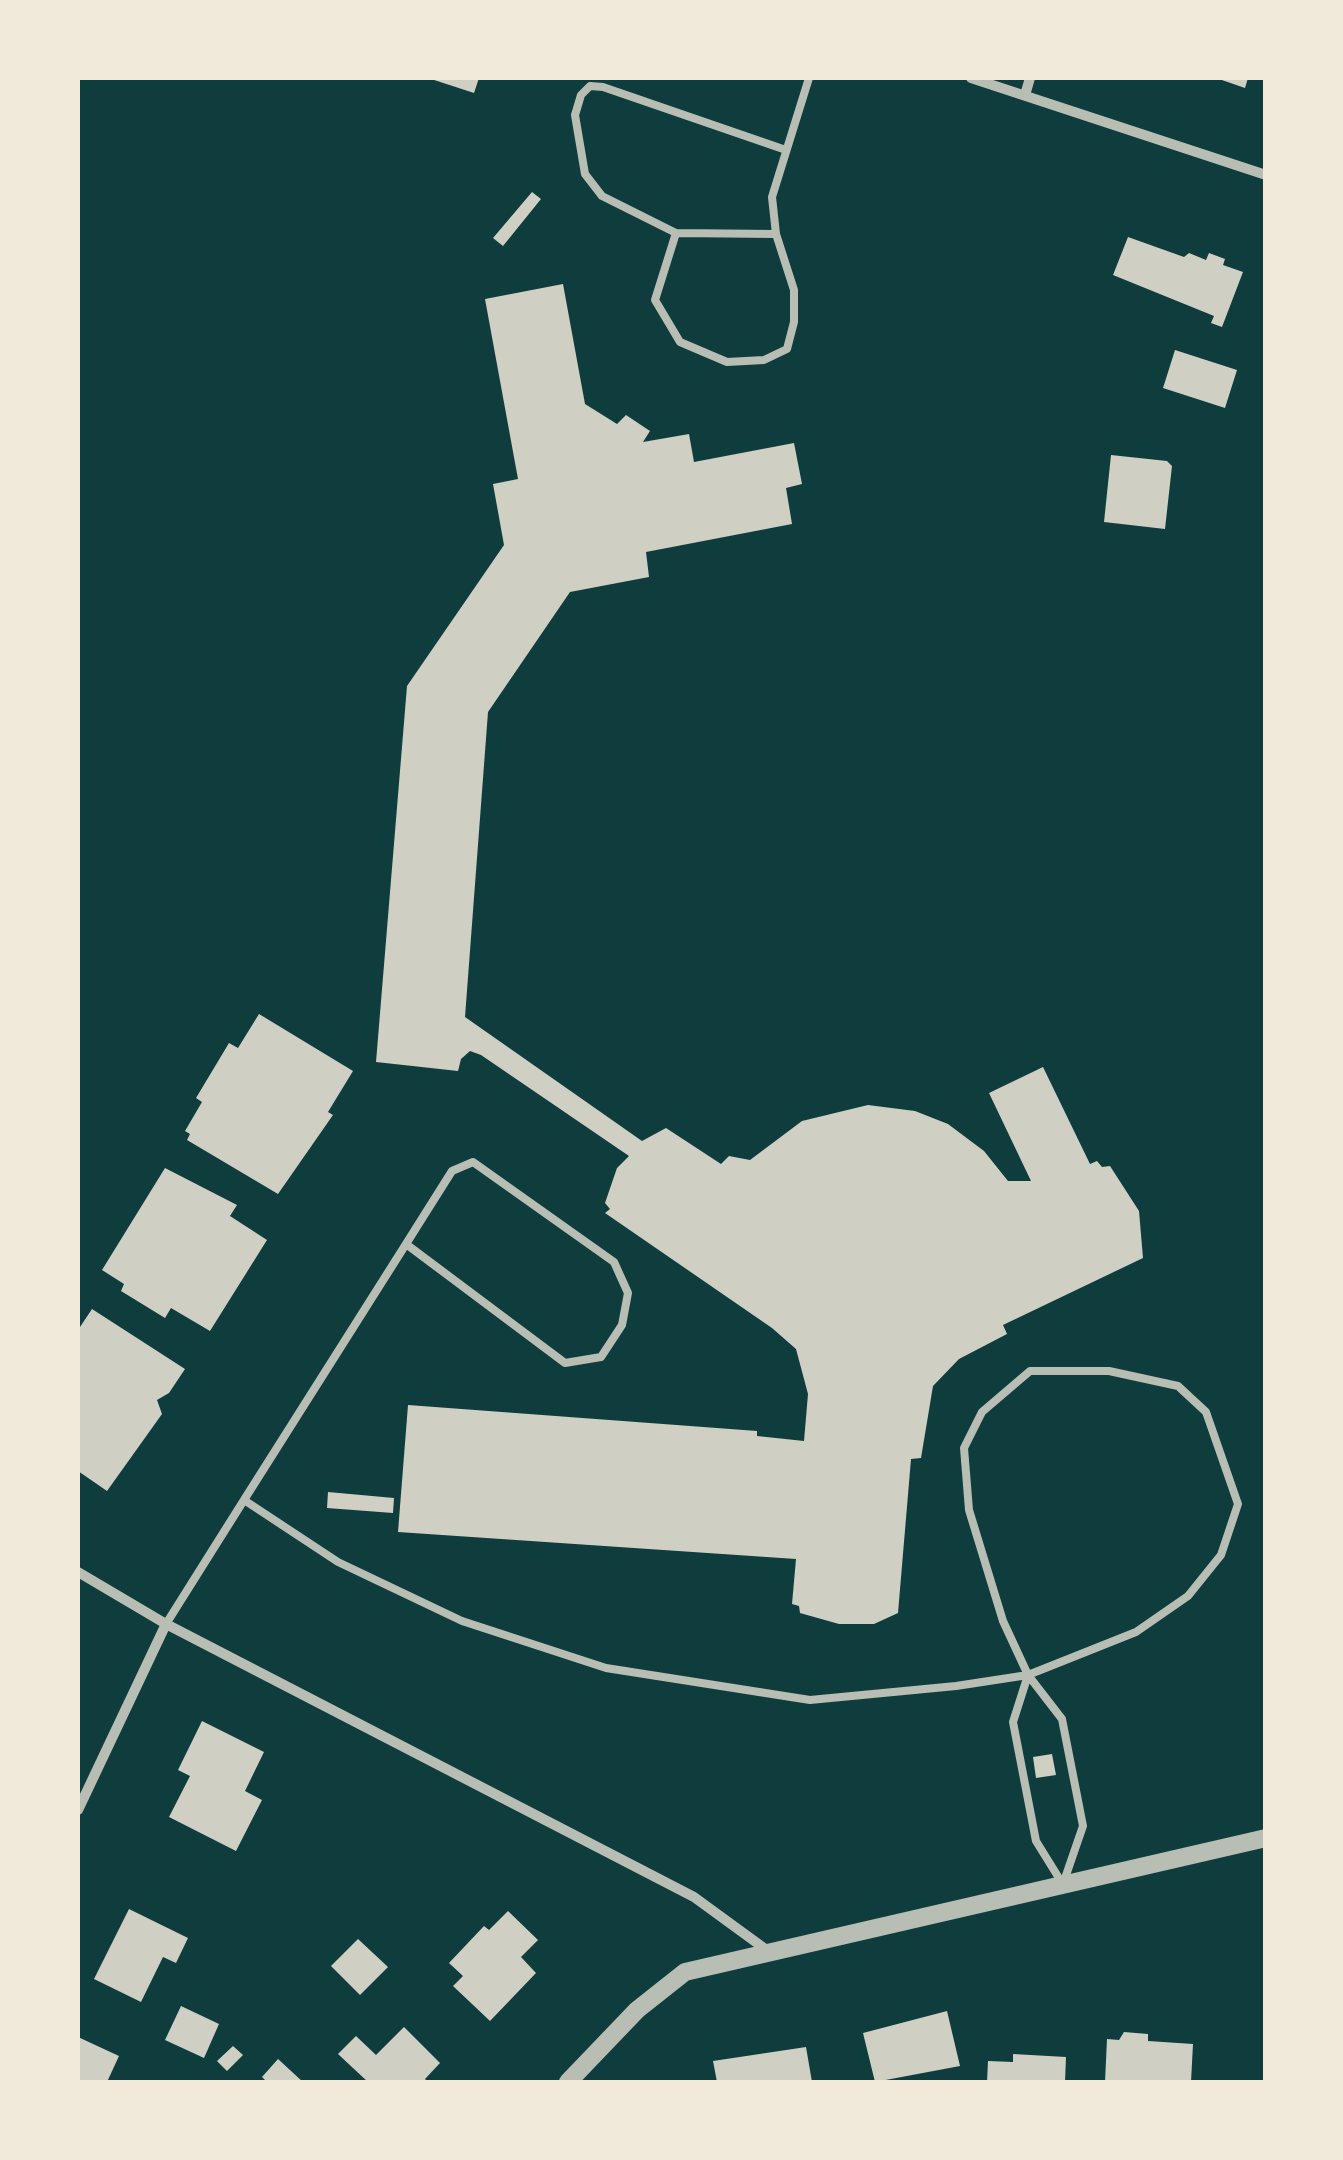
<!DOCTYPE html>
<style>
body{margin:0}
#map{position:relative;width:1343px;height:2160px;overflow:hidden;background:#0f3d3e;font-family:Barlow,sans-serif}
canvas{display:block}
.frame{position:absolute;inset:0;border:80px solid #f1e9da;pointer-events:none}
</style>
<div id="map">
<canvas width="1343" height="2160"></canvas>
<div class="frame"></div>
</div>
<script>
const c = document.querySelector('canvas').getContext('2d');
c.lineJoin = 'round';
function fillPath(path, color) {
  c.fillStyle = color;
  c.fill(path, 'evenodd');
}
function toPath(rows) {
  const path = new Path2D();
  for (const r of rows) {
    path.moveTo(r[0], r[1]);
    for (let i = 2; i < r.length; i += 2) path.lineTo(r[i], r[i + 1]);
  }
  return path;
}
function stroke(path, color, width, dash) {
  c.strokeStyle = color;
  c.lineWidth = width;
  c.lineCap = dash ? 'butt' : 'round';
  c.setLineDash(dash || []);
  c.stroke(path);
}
fillPath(toPath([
 [428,78,479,78,474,93],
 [1216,78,1248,78,1245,88],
 [532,192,541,199,503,246,493,238],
 [1128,237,1184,257,1189,253,1206,260,1209,253,1225,259,1223,265,1243,272,1222,327,1211,323,1214,316,1113,275],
 [563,284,585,404,617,424,626,415,650,431,643,442,689,434,694,462,794,443,802,484,786,488,792,524,646,552,649,577,570,592,488,712,465,1017,642,1141,666,1128,721,1164,729,1156,750,1160,802,1121,868,1105,915,1111,948,1124,984,1151,1008,1181,1031,1181,989,1093,1043,1067,1090,1164,1097,1161,1102,1167,1110,1166,1139,1211,1143,1258,1003,1325,1007,1334,959,1359,933,1386,921,1458,911,1459,898,1613,874,1624,839,1624,800,1613,799,1606,792,1604,796,1559,398,1532,408,1405,757,1431,757,1436,804,1441,808,1394,796,1349,772,1328,605,1213,610,1209,605,1203,617,1168,629,1156,481,1055,470,1051,461,1059,458,1071,376,1062,407,686,504,545,493,484,518,479,485,299],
 [1175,350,1237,370,1225,408,1163,388],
 [1111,455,1167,461,1172,466,1165,529,1104,522],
 [259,1014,353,1071,328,1112,333,1115,278,1194,187,1140,190,1134,185,1131,202,1102,196,1098,229,1043,238,1048],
 [165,1168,237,1205,230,1216,267,1240,210,1331,171,1308,165,1318,121,1291,124,1284,102,1270],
 [92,1309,185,1369,169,1393,157,1400,162,1414,107,1491,78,1471,78,1330],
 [328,1492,394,1498,393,1513,327,1508],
 [202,1721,264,1752,245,1791,262,1800,236,1851,169,1817,190,1776,178,1770],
 [1052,1754,1056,1775,1036,1778,1033,1757],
 [129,1909,188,1938,176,1963,163,1957,141,2002,94,1979],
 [508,1911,538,1940,521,1957,536,1973,490,2021,453,1986,463,1976,449,1963,484,1926,489,1930],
 [358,1939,388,1967,360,1995,331,1966],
 [181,2006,219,2024,204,2058,165,2040],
 [947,2011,960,2066,875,2082,863,2033],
 [404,2027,440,2063,425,2079,428,2082,368,2082,338,2054,356,2036,376,2055],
 [1124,2032,1148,2034,1148,2041,1193,2044,1191,2082,1105,2082,1107,2039,1119,2040],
 [78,2037,119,2056,107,2082,78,2082],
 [233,2046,243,2055,227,2071,217,2061],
 [806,2047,812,2082,717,2082,713,2061],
 [1013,2054,1066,2057,1065,2082,987,2082,988,2061,1013,2062],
 [278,2059,303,2082,267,2082,262,2077]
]), '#cfcfc3');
stroke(toPath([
 [676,233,602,196,585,174,575,115,581,95,590,86,603,87,786,150],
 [776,234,676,233,655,300,680,342,727,362,764,360,787,349,794,322,794,290,776,234,772,197,809,78],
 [244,1500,338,1562,462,1621,606,1668,810,1700,956,1686,1028,1675,1136,1632,1188,1596,1221,1555,1238,1504,1206,1412,1178,1386,1109,1371,1030,1371,982,1412,964,1448,969,1510,1003,1621,1028,1675,1062,1719,1083,1826,1063,1884],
 [166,1624,210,1554,244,1500,406,1244,452,1171,473,1162,614,1262,628,1293,622,1325,601,1357,565,1363,406,1244],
 [1028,1675,1013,1722,1036,1841,1062,1883]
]), '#b8beb3', 8);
stroke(toPath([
 [971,78,1266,175],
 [1025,95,1030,78],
 [78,1572,166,1624,694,1897,768,1951],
 [78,1810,166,1624]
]), '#b8beb3', 10);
stroke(toPath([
 [568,2082,637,2010,685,1972,1266,1838]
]), '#b8beb3', 18);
</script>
